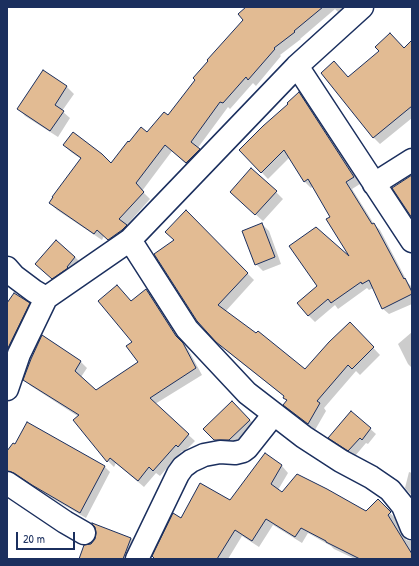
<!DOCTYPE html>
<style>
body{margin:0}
#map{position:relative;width:419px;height:566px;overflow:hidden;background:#fff;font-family:"Patrick Hand",sans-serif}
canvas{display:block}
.frame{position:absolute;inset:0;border:8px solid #1b2f5e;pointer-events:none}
.scale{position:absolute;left:16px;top:532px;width:59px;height:18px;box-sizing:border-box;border:2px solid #1b2f5e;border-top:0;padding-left:5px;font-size:12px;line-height:14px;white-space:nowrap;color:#1b2f5e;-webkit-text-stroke:3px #fff;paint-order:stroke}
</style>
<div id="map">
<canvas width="419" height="566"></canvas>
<div class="frame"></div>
<div class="scale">20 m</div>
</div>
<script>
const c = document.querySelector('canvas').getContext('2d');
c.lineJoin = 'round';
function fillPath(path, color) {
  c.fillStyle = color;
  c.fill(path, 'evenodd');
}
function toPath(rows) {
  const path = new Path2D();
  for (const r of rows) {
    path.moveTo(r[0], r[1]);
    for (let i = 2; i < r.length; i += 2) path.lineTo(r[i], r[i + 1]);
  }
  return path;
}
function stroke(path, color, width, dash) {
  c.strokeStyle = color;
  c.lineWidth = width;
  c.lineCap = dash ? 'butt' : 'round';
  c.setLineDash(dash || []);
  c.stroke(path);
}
fillPath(toPath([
 [248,7,358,7,345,19,335,9,300,39,301,39,280,55,281,56,256,86,253,83,230,109,228,107,197,149,206,157,193,170,172,151,142,191,150,199,126,226,133,233,116,246,104,236,102,240,57,210,50,203,81,159,71,152,64,145,111,164,130,144,147,134,168,117,244,20],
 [412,41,412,118,380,144,373,137,348,78,404,49],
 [44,71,67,87,74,94,62,111,70,118,58,137,25,116,19,109],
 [299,93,306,100,360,184,352,189,374,224,380,230,408,283,412,287,412,304,389,314,382,308,373,288,369,290,367,288,338,309,335,305,315,322,308,315,352,260,331,217,313,186,311,188,304,181,290,157,268,179,240,150,290,104],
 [276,192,283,199,263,221,238,199],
 [186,212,254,280,225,312,305,371,350,323,380,355,360,375,356,371,324,408,326,411,315,430,291,412,284,405,287,401,285,397,224,349,175,241],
 [262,224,269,231,281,264,263,271,256,264],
 [75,257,82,264,60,285,43,271],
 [146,290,153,296,183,343,189,351,202,375,155,404,195,441,184,452,182,451,160,476,156,473,144,487,116,463,114,467,108,461,75,420,79,417,31,386,24,380,43,336,81,362,87,368,81,377,96,392,139,362,134,342,132,302],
 [29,304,36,311,7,359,7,305],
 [412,332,412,368,408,364,398,344],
 [232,402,257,427,237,447,221,447,204,429],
 [351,412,376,434,368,444,366,443,355,456,335,443,329,438],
 [27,424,105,467,110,472,86,518,38,490,20,478,14,475,7,474,7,453,15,446],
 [266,454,282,466,288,473,278,490,282,493,366,512,378,501,399,522,406,540,412,541,412,559,355,559,334,549,331,546,308,533,302,543,273,525,259,547,242,536,228,559,156,559,182,519,231,501],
 [409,472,412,473,412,496,405,488],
 [97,533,131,538,141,548,137,559,80,559,96,539]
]), '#0003');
const building = toPath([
 [246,7,323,7,294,31,295,32,274,48,275,49,248,80,246,77,223,103,220,102,191,142,200,149,186,163,165,145,136,183,144,192,119,219,127,225,122,230,108,240,97,230,94,234,49,203,53,197,52,197,81,158,63,145,73,132,102,154,111,163,128,141,129,142,141,127,147,132,164,112,168,115,195,80,193,78,208,61,207,60,243,20,238,14,246,7],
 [390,33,404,48,412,40,412,106,373,138,321,73,334,61,348,77,379,51,375,47,390,33],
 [43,70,67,86,55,105,64,111,50,131,17,109,43,70],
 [299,92,354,177,346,182,372,224,374,223,404,279,405,278,412,292,412,294,382,309,369,280,362,284,361,282,331,303,328,299,308,316,297,303,317,286,289,246,316,227,349,256,326,219,330,217,308,179,304,182,284,150,261,173,239,150,263,126,288,104,287,103,299,92],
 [251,168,277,191,255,215,230,192,251,168],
 [412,175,412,218,392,188,412,175],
 [186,210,248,273,218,305,256,333,258,331,305,369,329,342,350,322,374,347,352,369,348,365,317,401,320,403,308,424,283,405,287,400,283,398,284,396,216,342,197,321,154,254,174,240,165,232,186,210],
 [262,223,275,257,255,265,242,231,262,223],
 [56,240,75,257,67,267,68,268,52,279,35,264,56,240],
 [117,285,131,301,146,289,176,336,183,343,196,368,150,398,189,434,178,447,176,445,153,471,149,467,138,481,110,458,107,462,73,420,79,415,23,380,31,359,42,335,81,361,75,371,96,390,138,362,126,346,132,342,98,301,117,285],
 [14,293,30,303,7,350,7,303,14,293],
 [232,401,250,420,229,440,214,440,203,429,232,401],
 [351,411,371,428,362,440,360,438,348,451,328,438,351,411],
 [27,422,105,466,80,513,32,485,14,473,7,471,7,451,13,443,15,444,27,422],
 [265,453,282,465,271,484,282,492,297,474,327,489,366,511,378,499,391,512,388,515,412,554,412,559,360,559,326,542,326,541,301,528,295,537,266,519,252,541,235,530,217,559,155,559,152,556,173,513,181,518,200,483,230,500,265,453],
 [92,523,131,538,123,559,79,559,84,545,91,544,95,539,96,533,95,527,92,524,92,523]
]);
fillPath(building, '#e2bb93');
stroke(building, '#1b2f5e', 1);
const minor = toPath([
 [297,66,412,241],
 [374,184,412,160],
 [130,240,187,329,247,393,304,437,341,461,371,477,390,490,403,506,412,528],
 [7,268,14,276,34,291,46,298],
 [7,389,19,354,46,298,130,240,297,66,362,7],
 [7,483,65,522,84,533],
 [137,559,178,474,183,467,191,461,204,455,220,452,235,453,243,451,247,448,274,414]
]);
stroke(minor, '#1b2f5e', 25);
stroke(minor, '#fff', 22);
</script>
